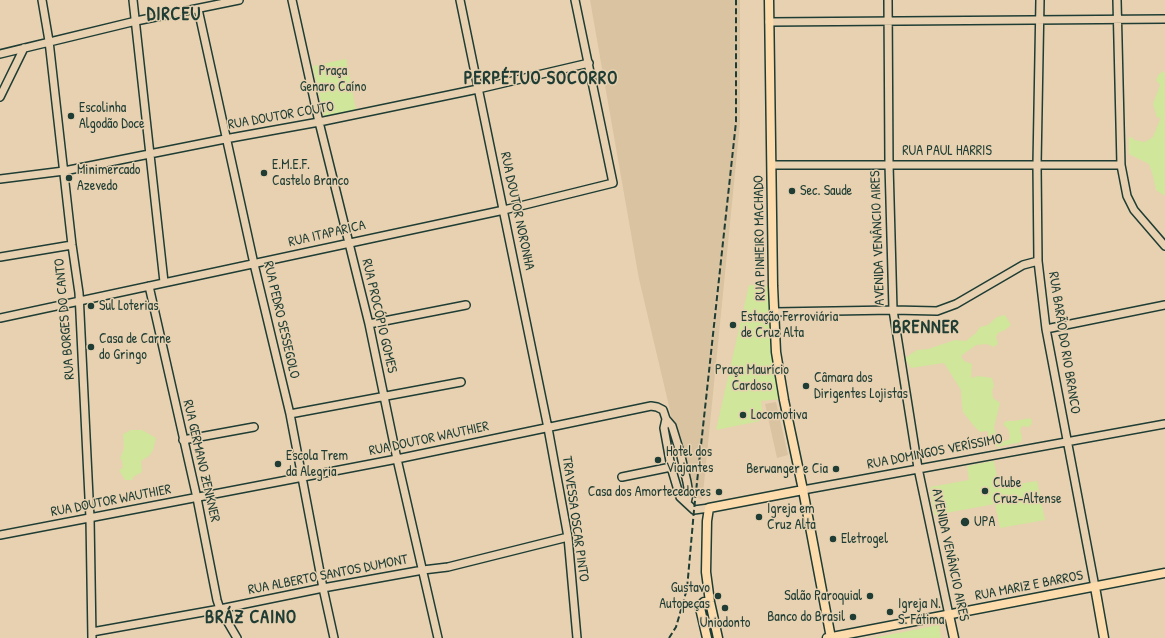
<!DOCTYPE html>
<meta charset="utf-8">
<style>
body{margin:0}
canvas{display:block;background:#e7d1b0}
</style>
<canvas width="1165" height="638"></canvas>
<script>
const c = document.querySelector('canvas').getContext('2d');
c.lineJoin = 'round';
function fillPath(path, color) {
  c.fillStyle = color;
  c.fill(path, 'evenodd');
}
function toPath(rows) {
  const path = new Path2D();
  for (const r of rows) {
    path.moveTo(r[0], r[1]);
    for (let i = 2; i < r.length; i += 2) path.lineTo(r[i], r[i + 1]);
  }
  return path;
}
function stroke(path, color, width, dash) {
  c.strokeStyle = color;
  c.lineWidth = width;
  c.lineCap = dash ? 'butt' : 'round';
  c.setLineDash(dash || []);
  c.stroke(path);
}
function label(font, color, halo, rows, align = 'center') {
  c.font = font + ' "Patrick Hand",sans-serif';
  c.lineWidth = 3;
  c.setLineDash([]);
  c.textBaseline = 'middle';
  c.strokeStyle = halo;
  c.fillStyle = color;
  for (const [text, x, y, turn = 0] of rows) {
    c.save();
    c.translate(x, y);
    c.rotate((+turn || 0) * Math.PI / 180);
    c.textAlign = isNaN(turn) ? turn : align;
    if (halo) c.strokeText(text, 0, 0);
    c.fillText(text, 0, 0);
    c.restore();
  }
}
fillPath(toPath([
 [590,0,740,0,740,123,704,484,702,498,701,499,686,494,669,406,639,279],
 [776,402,788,455,777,458,765,404]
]), '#dac3a1');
fillPath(toPath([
 [346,59,356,110,324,116,313,66],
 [1165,71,1165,196,1156,190,1153,176,1149,164,1129,154,1129,137,1133,138,1134,140,1145,142,1153,137,1161,117,1157,118,1153,104,1160,85,1156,80,1159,74],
 [749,285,771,286,771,353,781,399,761,401,763,414,760,421,716,430],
 [1005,315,1011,325,1005,330,998,333,996,337,998,344,993,347,988,344,976,345,961,356,964,361,972,364,971,378,978,376,992,378,994,386,992,391,993,398,1000,403,994,427,997,440,1005,441,1010,439,1009,430,1003,424,1006,421,1014,421,1031,418,1032,424,1028,427,1022,426,1020,430,1022,437,1021,442,998,447,992,442,988,436,988,431,980,432,974,426,963,412,962,405,961,390,944,363,911,368,905,358,917,350,928,349,955,340,966,341,976,333,980,327,988,325,997,317],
 [131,430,142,430,156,438,153,450,149,456,141,461,142,472,133,477,132,480,125,480,119,470,123,468,122,460,120,459,124,448,123,434],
 [994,461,999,487,1037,481,1045,520,1000,528,995,504,935,515,930,487,969,480,967,466],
 [939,625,941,638,873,638]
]), '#cfe69b');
const minor = toPath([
 [42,0,49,41,72,245,79,293,90,518,92,638],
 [133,0,164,282],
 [292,0,319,122,369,324,397,459,438,638],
 [460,0,548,428,568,537,577,638],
 [888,0,889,164,893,310,918,468,949,615],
 [1040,0,1037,165,1038,261,1046,329,1095,587],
 [1117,0,1121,165,1127,196,1134,210,1165,246],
 [198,9,254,264,290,414,323,588,334,638],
 [769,22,1165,19],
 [0,54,136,21,239,0],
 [0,97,24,48],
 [772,165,1121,165],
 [0,179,64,171,225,139,319,122,478,89,589,63],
 [0,257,72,245],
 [149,286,197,498,217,600,220,609,237,638],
 [775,312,893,310,937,311,956,304,1023,265,1038,261],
 [0,318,504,210,613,183,575,0],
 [369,324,466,305],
 [1046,329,1165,305],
 [290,414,461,382],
 [666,419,664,428,671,467,680,497,694,510,709,508],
 [183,440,254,427],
 [622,477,671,467],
 [803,490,1165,424],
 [0,535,397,459,651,406,657,407,663,410,666,419,672,426,680,452,687,482,689,494,687,503],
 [92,632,220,609,323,588,423,570,448,567,568,537]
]);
const major = toPath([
 [769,0,773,286,776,352,784,400,803,490,831,638],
 [1095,587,1104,638],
 [949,615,954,638],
 [707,638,700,608,702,604,704,602,710,602],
 [718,638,710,602,706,572,707,521,709,508,803,490],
 [827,638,1165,573]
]);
stroke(minor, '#1f3d34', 10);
stroke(major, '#1f3d34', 11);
stroke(minor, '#e7d1b0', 7);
stroke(major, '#fcdcac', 8);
stroke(toPath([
 [669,638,676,627,687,589,694,510,736,122,736,0]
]), '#1f3d34', 2, [6, 3]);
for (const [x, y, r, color] of [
 [71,116,4,"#1f3d34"],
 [264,173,4,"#1f3d34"],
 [69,178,4,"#1f3d34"],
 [792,191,4,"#1f3d34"],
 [91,306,4,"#1f3d34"],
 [733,325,4,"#1f3d34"],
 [91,347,4,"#1f3d34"],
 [806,386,4,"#1f3d34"],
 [743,415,4,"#1f3d34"],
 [658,460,4,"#1f3d34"],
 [278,464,4,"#1f3d34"],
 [836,469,4,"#1f3d34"],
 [985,491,4,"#1f3d34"],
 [719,492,4,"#1f3d34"],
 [759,517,4,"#1f3d34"],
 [965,522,5,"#1f3d34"],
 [833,539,4,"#1f3d34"],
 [718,596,4,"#1f3d34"],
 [870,596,4,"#1f3d34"],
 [725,608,4,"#1f3d34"],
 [890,612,4,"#1f3d34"],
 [853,617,4,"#1f3d34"]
]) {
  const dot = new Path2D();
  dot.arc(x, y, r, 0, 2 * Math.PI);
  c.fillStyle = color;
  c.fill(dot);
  stroke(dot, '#e7d1b0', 1.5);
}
label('14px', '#284539', '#e7d1b0', [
 ["Praça",333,71],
 ["Genaro Caíno",333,87],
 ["Praça Maurício",752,370],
 ["Cardoso",752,386]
]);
label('14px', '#1f3d34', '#e7d1b0', [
 ["Escolinha",79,108],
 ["Algodão Doce",79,124],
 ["E.M.E.F.",272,165],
 ["Castelo Branco",272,181],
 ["Minimercado",77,170],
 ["Azevedo",77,186],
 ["Sec. Saude",800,191],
 ["Sul Loterias",99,306],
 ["Estação Ferroviária",741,317],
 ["de Cruz Alta",741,333],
 ["Casa de Carne",99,339],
 ["do Gringo",99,355],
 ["Câmara dos",814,378],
 ["Dirigentes Lojistas",814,394],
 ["Locomotiva",751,415],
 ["Hotel dos",666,452],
 ["Viajantes",666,468],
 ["Escola Trem",286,456],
 ["da Alegria",286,472],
 ["Berwanger e Cia",828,469,"right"],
 ["Clube",993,483],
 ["Cruz-Altense",993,499],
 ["Casa dos Amortecedores",711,492,"right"],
 ["Igreja em",767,509],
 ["Cruz Alta",767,525],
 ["UPA",974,522],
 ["Eletrogel",841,539],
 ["Gustavo",710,588,"right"],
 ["Autopeças",710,604,"right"],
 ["Salão Paroquial",862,596,"right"],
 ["Igreja N.",898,604],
 ["S. Fátima",898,620],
 ["Banco do Brasil",845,617,"right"],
 ["Uniodonto",725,623,"center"]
], 'left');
label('14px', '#1f3d34', '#e7d1b0', [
 ["RUA DOUTOR COUTO",281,116,-10],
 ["RUA PAUL HARRIS",947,151],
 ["RUA DOUTOR NORONHA",517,211,78],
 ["RUA ITAPARICA",327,234,-13],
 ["RUA PINHEIRO MACHADO",760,238,-91],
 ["AVENIDA VENÂNCIO AIRES",878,238,-92],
 ["RUA PROCÓPIO GOMES",379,316,77],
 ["RUA BORGES DO CANTO",65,319,-95],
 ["RUA PEDRO SESSEGOLO",281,320,77],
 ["RUA BARÃO DO RIO BRANCO",1064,343,81],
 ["RUA DOUTOR WAUTHIER",429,439,-12],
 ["RUA DOMINGOS VERÍSSIMO",935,452,-11],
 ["RUA GERMANO ZENKNER",201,461,77],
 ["RUA DOUTOR WAUTHIER",111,501,-11],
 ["TRAVESSA OSCAR PINTO",575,519,82],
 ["AVENIDA VENÂNCIO AIRES",950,555,78],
 ["RUA ALBERTO SANTOS DUMONT",328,575,-11],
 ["RUA MARIZ E BARROS",1029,586,-11]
]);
c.letterSpacing = '1px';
label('bold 18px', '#1f3d34', '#e7d1b0', [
 ["DIRCEU",174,15],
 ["PERPÉTUO SOCORRO",541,79],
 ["BRENNER",926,328],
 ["BRÁZ CAINO",251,618]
]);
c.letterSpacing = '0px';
</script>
